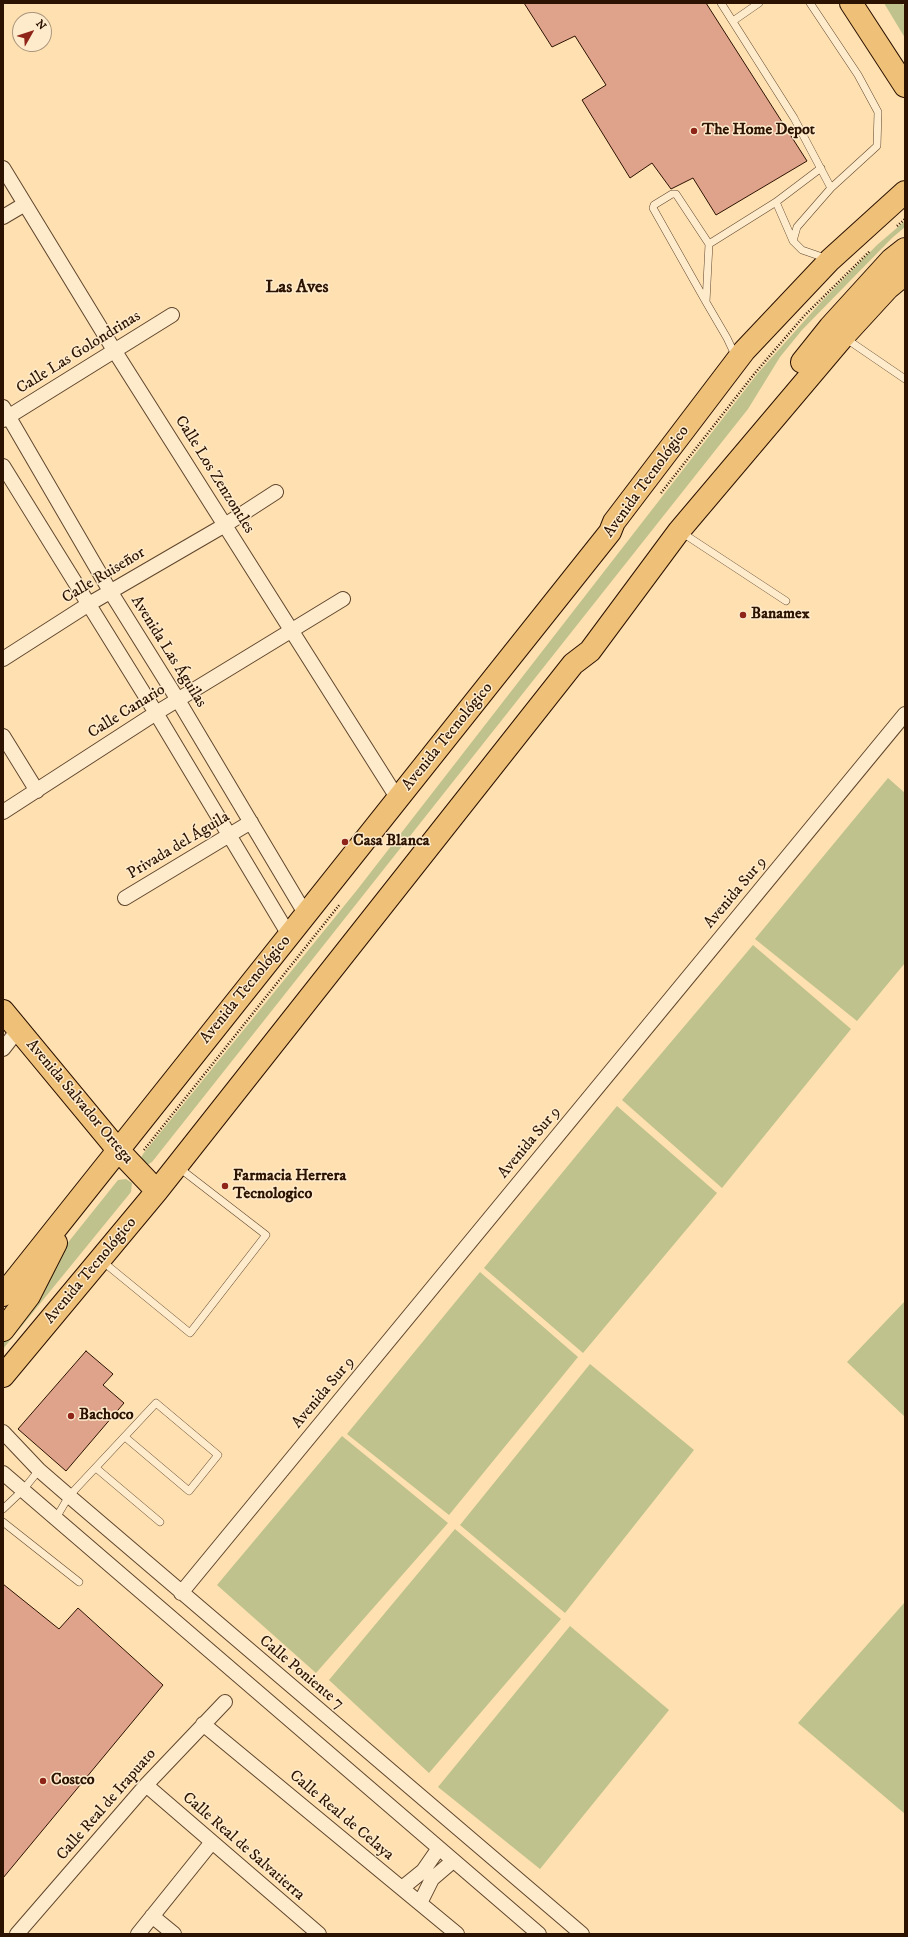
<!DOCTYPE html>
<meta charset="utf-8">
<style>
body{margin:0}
#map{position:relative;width:908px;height:1937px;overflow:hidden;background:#fee0b1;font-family:"IM FELL DW Pica",serif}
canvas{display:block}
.frame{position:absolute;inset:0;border:4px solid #2c1201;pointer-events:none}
.north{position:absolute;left:12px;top:12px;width:40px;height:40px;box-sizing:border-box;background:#feebcc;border:1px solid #aa947b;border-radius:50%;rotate:51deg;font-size:11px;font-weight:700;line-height:16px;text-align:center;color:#2c1201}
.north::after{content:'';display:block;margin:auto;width:14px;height:18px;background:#8f2418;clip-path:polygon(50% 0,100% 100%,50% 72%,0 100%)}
</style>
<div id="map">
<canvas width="908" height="1937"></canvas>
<div class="frame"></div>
<div class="north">N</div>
</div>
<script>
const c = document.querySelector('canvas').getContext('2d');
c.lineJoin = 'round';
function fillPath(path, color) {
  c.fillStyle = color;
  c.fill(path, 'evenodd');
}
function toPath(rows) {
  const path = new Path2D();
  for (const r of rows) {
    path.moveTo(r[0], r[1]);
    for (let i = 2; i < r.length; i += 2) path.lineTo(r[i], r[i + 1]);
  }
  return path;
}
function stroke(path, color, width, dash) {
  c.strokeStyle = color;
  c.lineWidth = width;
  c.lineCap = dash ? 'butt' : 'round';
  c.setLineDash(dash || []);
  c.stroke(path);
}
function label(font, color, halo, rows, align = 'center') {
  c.font = font + ' "IM FELL DW Pica",serif';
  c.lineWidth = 3;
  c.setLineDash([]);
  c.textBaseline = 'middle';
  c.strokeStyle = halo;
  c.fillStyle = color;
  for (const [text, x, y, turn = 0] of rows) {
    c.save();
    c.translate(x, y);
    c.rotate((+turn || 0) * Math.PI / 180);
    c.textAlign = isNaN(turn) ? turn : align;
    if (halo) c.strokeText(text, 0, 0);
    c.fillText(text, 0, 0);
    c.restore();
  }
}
fillPath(toPath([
 [884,3,902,3,905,7,905,38],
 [905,221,905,227,892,238,802,330,780,357,748,409,152,1162,144,1167,139,1162,143,1154,357,890,758,373,822,301,877,245],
 [888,778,905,793,905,963,857,1021,755,939],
 [753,945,851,1029,722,1188,622,1100],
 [617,1106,717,1193,583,1353,484,1268],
 [126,1179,132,1183,131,1192,3,1349,3,1332,58,1255,118,1180],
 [480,1272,578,1357,449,1515,347,1434],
 [905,1301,905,1417,847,1362],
 [590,1364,694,1450,565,1613,460,1525],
 [342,1436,448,1523,316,1673,217,1585],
 [455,1529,561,1619,429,1773,329,1680],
 [905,1602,905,1814,798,1723],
 [570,1626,669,1710,540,1869,438,1787]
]), '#bfc28c');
const building = toPath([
 [524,3,706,3,807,161,716,215,693,178,671,189,652,163,630,178,582,100,606,85,575,36,552,47,524,3],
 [86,1351,113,1374,103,1385,124,1403,66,1471,18,1429,86,1351],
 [3,1584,59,1629,78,1608,163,1685,3,1878,3,1584]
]);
fillPath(building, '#dfa28a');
stroke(building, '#2c1201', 1);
const lane = toPath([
 [721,3,794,118,831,188],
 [810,3,858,75,878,112,877,146,831,188,797,227,793,241,802,250,828,259],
 [733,21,759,3],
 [776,202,793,241],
 [706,302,653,208,654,205,672,194,676,194,709,244],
 [845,338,905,379],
 [736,357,727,338,706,302,709,244,776,202,821,168],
 [681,532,786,601],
 [102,1261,190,1333,266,1235,178,1167],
 [96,1468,160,1522],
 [3,1509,23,1490,39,1470],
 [56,1518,69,1496,156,1403,218,1455,189,1491,125,1437],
 [3,1522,79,1582]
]);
const street = toPath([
 [3,168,114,350,398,799],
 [3,217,25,204],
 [3,407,110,591,178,700,306,915],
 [3,420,172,315],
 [3,466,156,713,289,935],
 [3,659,89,604,225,525,276,492],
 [3,736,37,791],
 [3,812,156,713,343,599],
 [125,898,251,822],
 [3,1049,18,1030],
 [3,1432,39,1470,69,1496,582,1934],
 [3,1473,539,1934],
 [181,1593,905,714],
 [203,1724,457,1934],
 [146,1785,319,1934],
 [402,1888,423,1871,439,1848],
 [420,1903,432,1879,453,1861],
 [152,1916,174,1934],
 [17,1934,146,1785,225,1702],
 [138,1934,212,1842]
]);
const primary = toPath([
 [851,3,905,86],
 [802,362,830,327,891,260,905,249],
 [3,1011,118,1150,157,1191],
 [3,1295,610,532,614,522,744,351,830,260,905,192],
 [3,1330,29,1296,56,1243],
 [3,1376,157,1191,573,664,590,651,679,531,843,337,888,288,905,274]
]);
stroke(lane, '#60462d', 8);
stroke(street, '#60462d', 16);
stroke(primary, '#2c1201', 24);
stroke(toPath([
 [897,226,905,219],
 [661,493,755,373,804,316,870,251],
 [144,1150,340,904]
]), '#2c1201', 2.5, [1, 2]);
stroke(lane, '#feebcc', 7);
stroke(street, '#feebcc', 14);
stroke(primary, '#efc078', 22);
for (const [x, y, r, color] of [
 [694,131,4,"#8f2418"],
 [743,615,4,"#8f2418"],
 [345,842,4,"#8f2418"],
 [225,1186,4,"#8f2418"],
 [71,1416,4,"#8f2418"],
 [43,1781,4,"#8f2418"]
]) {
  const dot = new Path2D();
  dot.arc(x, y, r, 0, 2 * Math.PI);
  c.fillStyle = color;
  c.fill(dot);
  stroke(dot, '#feebcc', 1.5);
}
label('bold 16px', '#2c1201', '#feebcc', [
 ["The Home Depot",702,131],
 ["Banamex",751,615],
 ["Casa Blanca",353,842],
 ["Farmacia Herrera",233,1177],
 ["Tecnologico",233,1195],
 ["Bachoco",79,1416],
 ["Costco",51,1781]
], 'left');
label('16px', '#2c1201', '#feebcc', [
 ["Calle Las Golondrinas",79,353,-32],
 ["Calle Los Zenzontles",214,475,58],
 ["Avenida Tecnológico",647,482,-54],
 ["Calle Ruiseñor",104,576,-31],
 ["Avenida Las Águilas",168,652,58],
 ["Calle Canario",127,712,-32],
 ["Avenida Tecnológico",448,737,-51],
 ["Privada del Águila",179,846,-31],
 ["Avenida Sur 9",736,893,-50],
 ["Avenida Tecnológico",246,990,-51],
 ["Avenida Salvador Ortega",79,1102,50],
 ["Avenida Sur 9",530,1143,-50],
 ["Avenida Tecnológico",91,1271,-50],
 ["Avenida Sur 9",324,1393,-50],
 ["Calle Poniente 7",301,1673,40],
 ["Calle Real de Irapuato",107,1805,-49],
 ["Calle Real de Celaya",341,1816,40],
 ["Calle Real de Salvatierra",243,1847,41]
]);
label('bold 18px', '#2c1201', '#feebcc', [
 ["Las Aves",297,288]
]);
</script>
